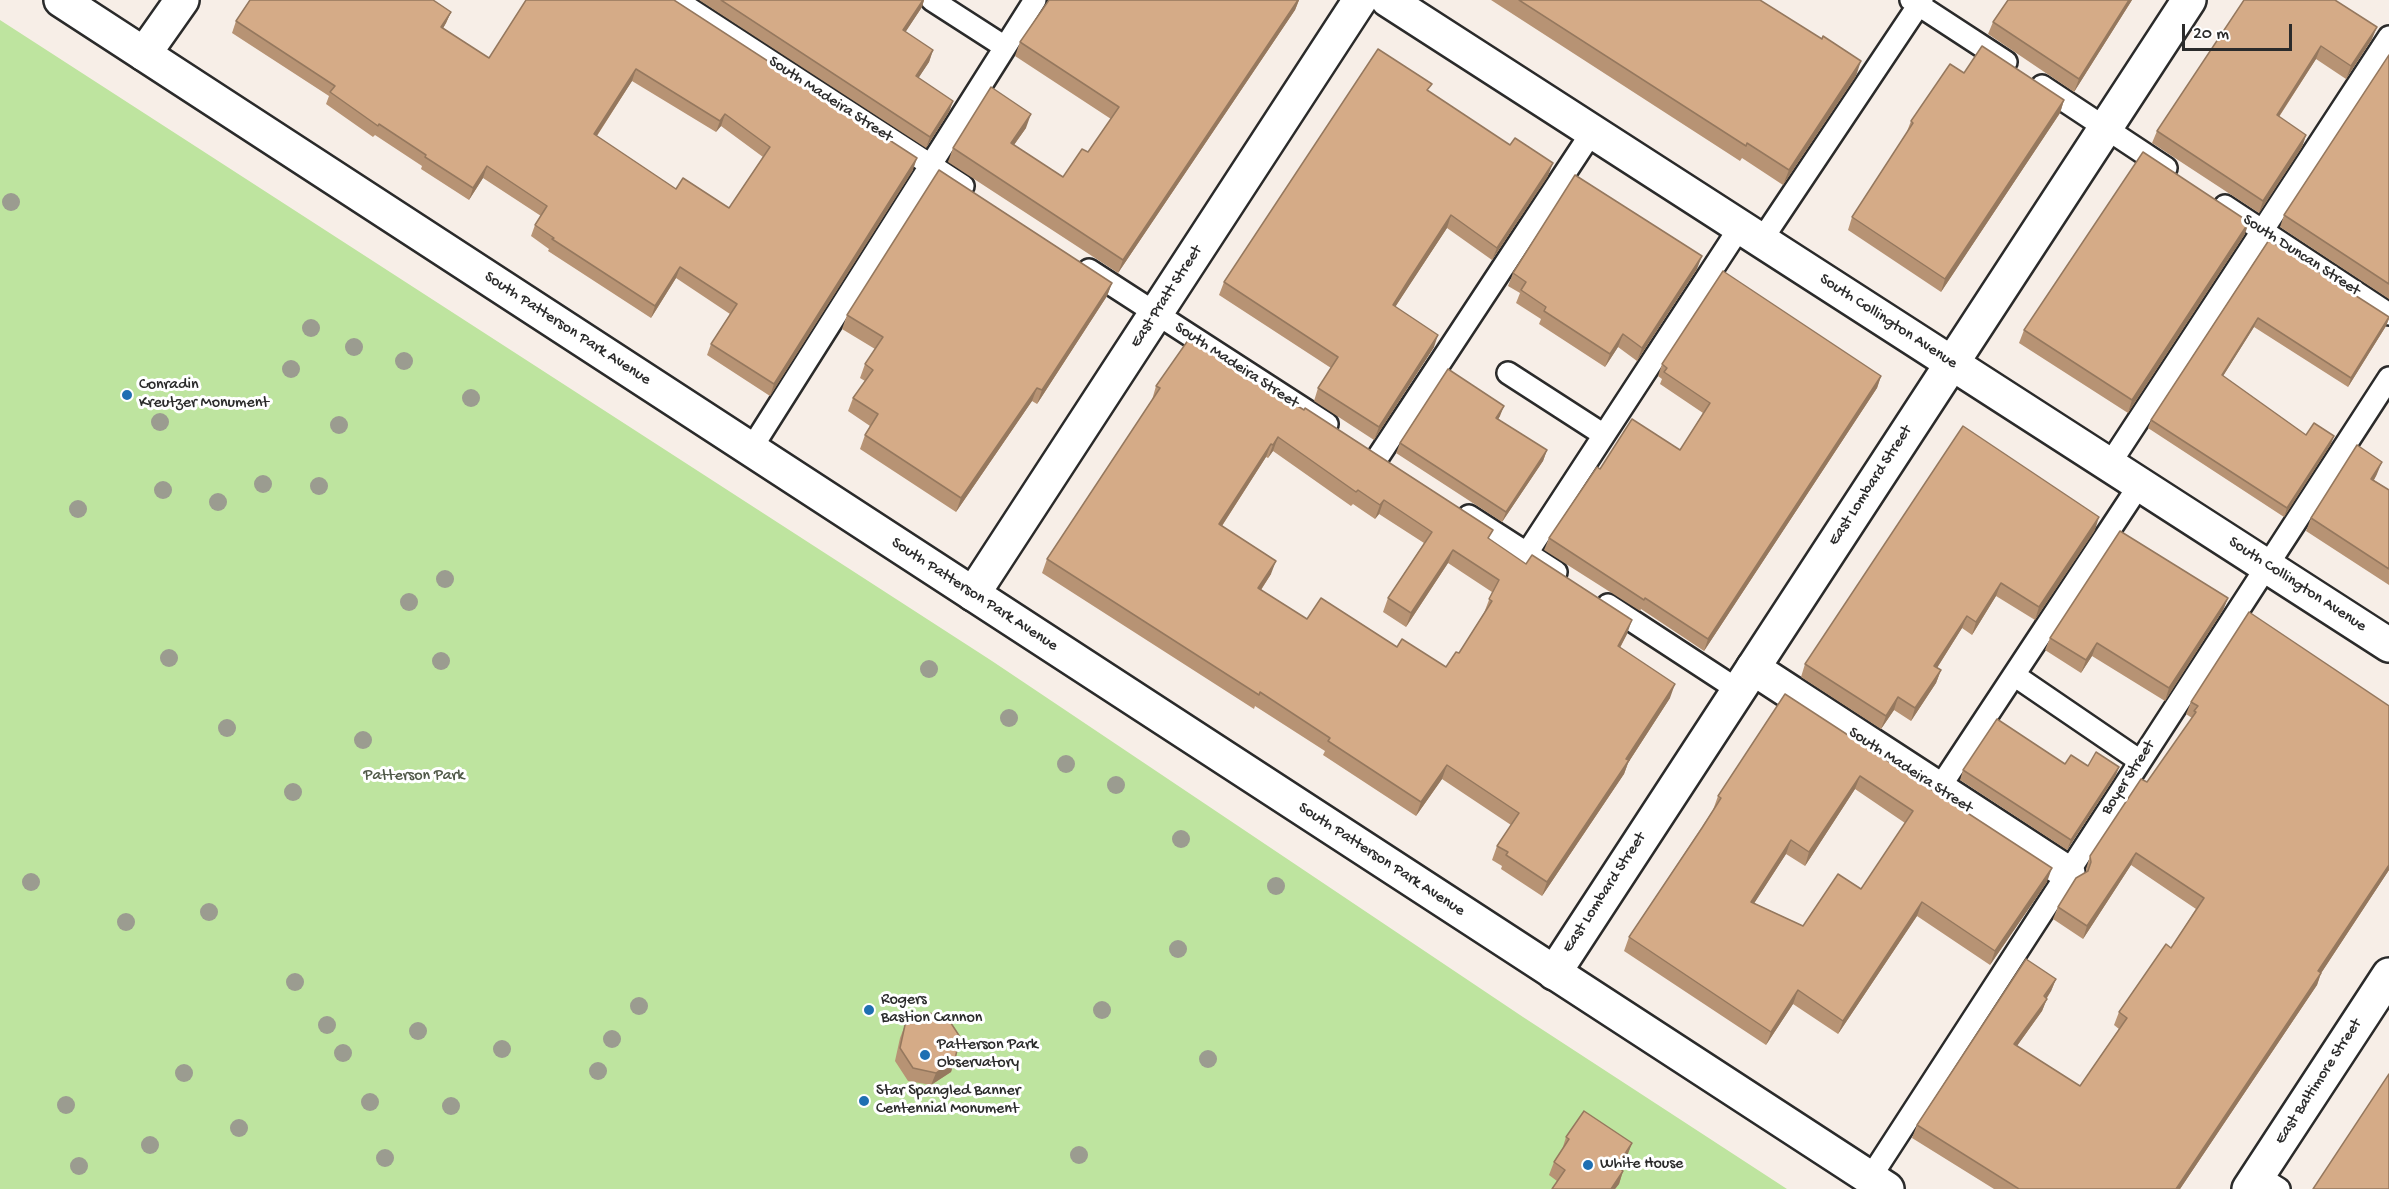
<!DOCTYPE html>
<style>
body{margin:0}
#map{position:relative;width:2389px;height:1189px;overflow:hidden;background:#f7eee7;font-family:"Gochi Hand",sans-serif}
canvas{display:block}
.scale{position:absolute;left:2182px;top:24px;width:110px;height:27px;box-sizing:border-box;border:3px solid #2b2b2b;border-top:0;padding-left:8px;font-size:18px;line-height:21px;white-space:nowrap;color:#2b2b2b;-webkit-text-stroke:4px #fff;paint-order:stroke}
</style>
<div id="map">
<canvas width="2389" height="1189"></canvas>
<div class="scale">20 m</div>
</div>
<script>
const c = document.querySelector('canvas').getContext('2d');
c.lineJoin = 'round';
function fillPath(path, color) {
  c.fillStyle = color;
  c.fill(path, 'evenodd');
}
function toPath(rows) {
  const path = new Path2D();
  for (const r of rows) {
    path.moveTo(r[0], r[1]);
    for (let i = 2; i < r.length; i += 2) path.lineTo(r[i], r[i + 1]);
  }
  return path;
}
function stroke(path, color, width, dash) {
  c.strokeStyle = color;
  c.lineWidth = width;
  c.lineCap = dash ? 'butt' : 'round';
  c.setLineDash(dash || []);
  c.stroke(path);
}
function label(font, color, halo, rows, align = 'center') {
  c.font = font + ' "Gochi Hand",sans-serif';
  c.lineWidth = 6;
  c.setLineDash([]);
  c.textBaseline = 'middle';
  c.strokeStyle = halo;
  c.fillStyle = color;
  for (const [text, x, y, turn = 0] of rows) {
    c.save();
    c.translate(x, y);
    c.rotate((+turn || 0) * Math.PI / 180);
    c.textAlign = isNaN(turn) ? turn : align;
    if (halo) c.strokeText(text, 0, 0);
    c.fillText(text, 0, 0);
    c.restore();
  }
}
fillPath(toPath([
 [0,20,992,661,1523,1017,1787,1189,0,1189]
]), '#bee49f');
const service = toPath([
 [676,0,963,186],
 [932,0,1005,47],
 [1911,0,2006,62],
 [2042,86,2166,168],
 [2225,206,2389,314],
 [1761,241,1922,0],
 [1089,270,1327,424],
 [1508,373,1604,435],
 [751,449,1035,0],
 [1378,457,1592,132],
 [2109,465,2389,37],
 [1469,516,1556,572],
 [1527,553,1740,227],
 [1608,605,1738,690],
 [2014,675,2140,761],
 [1938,790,2140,484],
 [2258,1176,2279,1189],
 [1870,1178,2389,378]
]);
const minor = toPath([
 [1388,0,2389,645],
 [144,54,182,0],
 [1753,668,2068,873]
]);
const tertiary = toPath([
 [61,0,1887,1189]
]);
const secondary = toPath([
 [973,594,1360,0],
 [1554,973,2189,0],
 [2249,1189,2389,975]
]);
stroke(service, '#2b2b2b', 26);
stroke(minor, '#2b2b2b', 38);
stroke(tertiary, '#2b2b2b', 38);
stroke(secondary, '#2b2b2b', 38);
stroke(service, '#fff', 21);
stroke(minor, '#fff', 33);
stroke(tertiary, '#fff', 33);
stroke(secondary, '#fff', 33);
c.fillStyle = '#9b9c90';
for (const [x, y] of [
 [11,202],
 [311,328],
 [354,347],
 [404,361],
 [291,369],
 [471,398],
 [160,422],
 [339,425],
 [263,484],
 [319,486],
 [163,490],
 [218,502],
 [78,509],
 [445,579],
 [409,602],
 [169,658],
 [441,661],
 [929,669],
 [1009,718],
 [227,728],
 [363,740],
 [1066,764],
 [1116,785],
 [293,792],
 [1181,839],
 [31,882],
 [1276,886],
 [209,912],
 [126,922],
 [1178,949],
 [295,982],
 [639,1006],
 [1102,1010],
 [327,1025],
 [418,1031],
 [612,1039],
 [502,1049],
 [343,1053],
 [1208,1059],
 [598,1071],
 [184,1073],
 [370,1102],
 [66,1105],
 [451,1106],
 [239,1128],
 [150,1145],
 [1079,1155],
 [385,1158],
 [79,1166]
]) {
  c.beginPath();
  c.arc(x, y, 9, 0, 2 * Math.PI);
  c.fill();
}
fillPath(toPath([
 [526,0,913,170,770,396,707,355,711,344,730,314,676,278,651,318,548,251,549,249,531,236,535,225,541,216,483,178,469,200,421,169,422,166,375,135,373,137,326,104,329,96,232,33,236,21,451,12,446,23,443,28,489,58],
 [632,81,716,132,721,126,763,157,729,208,676,189,597,136],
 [699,0,924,0,922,7,905,32,933,50,929,62,918,78,953,101,949,112,926,148],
 [1049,0,1299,0,1295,10,1118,273,948,162,953,148,1026,128,1014,145,1063,177,1088,152,1111,119,1015,56,1020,42],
 [1491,0,1760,0,1856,76,1783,185,1742,158,1740,161],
 [2008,0,2132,0,2074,92,1988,34,1993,22],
 [2244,0,2372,39,2346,79,2316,59,2279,117,2306,135,2302,147,2259,213,2152,143,2157,131],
 [2389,55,2389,299,2280,227,2284,215],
 [1964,73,2064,100,2060,113,1941,292,1848,230,1852,217,1906,134,1911,121],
 [1429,91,1548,176,1492,260,1447,228,1404,293,1395,307,1434,347,1374,440,1314,401,1318,388,1331,368,1219,295,1224,282],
 [2245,234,2128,413,2019,343,2024,330],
 [2269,240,2389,319,2386,326,2348,387,2254,327,2223,376,2306,435,2331,444,2284,517,2148,428,2151,420],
 [1697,269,1637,361,1618,347,1605,367,1539,324,1541,319,1516,303,1520,293,1508,286,1513,273],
 [1112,283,1107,296,1037,404,1032,401,956,512,860,449,865,435,870,426,848,411,853,398,865,381,860,378,865,364,875,349,842,329,847,315],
 [1191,336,1627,634,1620,648,1670,698,1628,763,1624,774,1542,896,1501,869,1502,866,1492,860,1497,846,1511,825,1442,779,1416,816,1323,755,1325,751,1255,706,1254,709,1042,573,1047,559,1152,400,1156,386],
 [1273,451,1351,506,1353,504,1375,519,1379,514,1424,543,1388,598,1383,612,1406,627,1448,563,1492,592,1484,613,1459,653,1446,667,1397,647,1307,619,1261,590,1271,574,1222,526,1266,457,1268,458],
 [1662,364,1881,376,1877,388,1704,651,1641,609,1640,611,1544,550,1549,538,1600,469,1680,450,1703,413,1660,384,1662,379,1658,376],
 [1500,416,1498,419,1547,450,1543,461,1502,522,1396,453,1400,443],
 [2377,474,2374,480,2389,490,2389,585,2306,531,2311,518],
 [2095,530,2035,620,1996,596,1972,635,1962,628,1937,668,1941,670,1936,683,1911,721,1894,710,1881,729,1801,677,1805,664],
 [2228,598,2223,610,2165,701,2092,656,2081,673,2045,650,2050,638],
 [1785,694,2047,882,1990,965,1917,916,1838,1034,1793,1004,1766,1045,1624,951,1629,937,1713,810,1718,796],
 [1855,789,1905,823,1861,889,1803,926,1754,903,1786,854,1805,866],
 [2191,702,2389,706,2389,870,2321,973,2317,985,2180,1189,1994,1189,1912,1138,1917,1125,2056,979,2051,991,2047,998,2042,1011,2017,1046,2080,1086,2119,1029,2114,1025,2119,1012,2171,948,2196,909,2131,865,2083,939,2053,919,2058,907,2086,872,2086,869,2090,856,2147,782,2192,718,2186,714],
 [2065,764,2119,767,2115,777,2067,850,1960,780,1963,770],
 [905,1025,955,1059,951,1072,931,1085,908,1081,895,1061,900,1038],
 [1566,1137,1632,1143,1627,1156,1619,1168,1623,1171,1619,1184,1615,1189,1552,1189,1557,1181,1549,1175,1554,1162,1562,1150]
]), '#b79374');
fillPath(toPath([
 [923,0,924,0,922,7,899,42,903,30],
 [1298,0,1299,0,1295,10,1118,273,1123,260],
 [2129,0,2132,0,2074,92,2079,79],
 [451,12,446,23,437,39,441,27],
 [2377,27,2372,39,2346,79,2351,66],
 [2321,46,2316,59,2272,127,2277,115],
 [933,50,929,62,912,88,916,76],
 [1861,61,1856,76,1783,185,1789,170],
 [636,69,632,81,590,146,594,134],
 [2064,100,2060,113,1941,292,1945,279],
 [953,101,949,112,926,148,930,137],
 [725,114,721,126,716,132,720,121],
 [1031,114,1026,128,1006,156,1011,143],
 [2306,135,2302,147,2259,213,2263,201],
 [917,158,913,170,770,396,774,384],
 [1553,163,1548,176,1492,260,1497,248],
 [487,166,483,178,469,200,473,188],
 [1451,215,1447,228,1388,318,1393,305],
 [2249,222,2245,234,2128,413,2132,400],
 [1702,256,1697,269,1637,361,1642,348],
 [680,267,676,278,651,318,655,306],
 [1112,283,1107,296,1037,404,1042,390],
 [2258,318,2254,327,2218,384,2222,375],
 [2389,318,2386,326,2348,387,2351,378],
 [1623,334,1618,347,1605,367,1610,354],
 [1438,335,1434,347,1374,440,1379,427],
 [1881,376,1877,388,1704,651,1708,639],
 [1037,388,1032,401,956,512,961,498],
 [1504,406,1500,416,1493,429,1496,418],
 [2334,436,2331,444,2284,517,2287,508],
 [1278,437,1273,451,1268,458,1273,445],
 [1271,444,1266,457,1214,538,1219,524],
 [1547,450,1543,461,1502,522,1506,512],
 [2382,462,2377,474,2367,492,2371,479],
 [1384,500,1379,514,1375,519,1380,505],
 [2099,517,2095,530,2035,620,2039,607],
 [1453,550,1448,563,1406,627,1411,613],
 [1276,561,1271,574,1253,602,1258,588],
 [2001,583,1996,596,1972,635,1976,622],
 [2228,598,2223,610,2165,701,2169,688],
 [1967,616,1962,628,1930,679,1934,666],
 [1632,620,1627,634,1613,660,1618,646],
 [2097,643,2092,656,2081,673,2086,660],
 [1941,670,1936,683,1911,721,1915,708],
 [1675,684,1670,698,1628,763,1624,774,1542,896,1547,882,1626,759],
 [1898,697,1894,710,1881,729,1886,716],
 [1447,765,1442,779,1416,816,1421,802],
 [2119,767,2115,777,2067,850,2071,840],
 [1860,776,1855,789,1805,866,1809,852],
 [1791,840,1786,854,1746,916,1751,902],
 [2136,853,2131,865,2083,939,2087,926],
 [2389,865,2389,870,2314,984,2318,971,2332,948],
 [2052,868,2047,882,1990,965,1995,951],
 [1922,902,1917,916,1838,1034,1843,1021],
 [2321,973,2317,985,2180,1189,2176,1189],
 [2056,979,2051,991,2040,1008,2047,999,2042,1011,2009,1057,2014,1044],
 [1798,990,1793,1004,1766,1045,1771,1032],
 [955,1059,951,1072,931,1085,936,1073],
 [1632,1143,1627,1156,1612,1179,1617,1166],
 [1623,1171,1619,1184,1615,1189,1611,1189]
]), '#95785e');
const building = toPath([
 [250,0,433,0,451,12,441,27,489,58,526,0,674,0,917,158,774,384,711,344,737,304,680,267,655,306,552,239,554,238,535,225,547,206,487,166,473,188,425,157,426,155,379,124,378,126,330,92,335,86,236,21,250,0],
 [636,69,720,121,725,114,770,147,729,208,683,178,676,189,594,134,636,69],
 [721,0,923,0,903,30,933,50,916,76,953,101,930,137,721,0],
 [1049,0,1298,0,1123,260,953,148,991,87,1031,114,1011,143,1063,177,1082,149,1088,152,1119,107,1020,42,1049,0],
 [1519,0,1760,0,1822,39,1823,36,1861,61,1789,170,1747,143,1746,146,1519,0],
 [2008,0,2129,0,2079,79,1993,22,2008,0],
 [2244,0,2335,0,2377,27,2351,66,2321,46,2277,115,2306,135,2263,201,2157,131,2244,0],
 [1982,46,2064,100,1945,279,1852,217,1913,123,1911,121,1950,64,1964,73,1982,46],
 [1378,49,1432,84,1427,90,1510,145,1515,138,1553,163,1497,248,1451,215,1408,281,1393,305,1438,335,1379,427,1318,388,1338,357,1224,282,1378,49],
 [2389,55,2389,284,2284,215,2389,55],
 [2143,152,2249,222,2132,400,2024,330,2143,152],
 [939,170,1112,283,1042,390,1037,388,961,498,865,435,878,414,853,398,873,370,865,364,883,337,847,315,939,170],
 [1575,175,1702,256,1642,348,1623,334,1610,354,1544,311,1546,307,1521,290,1526,282,1513,273,1575,175],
 [2269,240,2389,317,2351,378,2258,318,2222,375,2306,435,2314,423,2334,436,2287,508,2151,420,2269,240],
 [1723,271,1881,376,1708,639,1645,598,1644,600,1549,538,1597,467,1600,469,1632,419,1680,450,1710,403,1664,372,1667,368,1662,364,1723,271],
 [1191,336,1236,367,1304,410,1305,408,1493,530,1488,538,1526,564,1532,555,1632,620,1618,646,1675,684,1626,759,1629,760,1547,882,1506,855,1508,852,1497,846,1519,813,1447,765,1421,802,1328,741,1330,738,1260,692,1259,695,1047,559,1160,388,1156,386,1191,336],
 [1278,437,1356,492,1358,490,1380,505,1384,500,1432,532,1388,598,1411,613,1453,550,1499,580,1489,599,1492,601,1459,653,1456,652,1446,667,1402,639,1397,647,1321,598,1307,619,1258,588,1276,561,1219,524,1271,444,1273,445,1278,437],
 [1448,369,1504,406,1496,418,1547,450,1506,512,1400,443,1448,369],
 [1963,426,2099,517,2039,607,2001,583,1976,622,1967,616,1934,666,1941,670,1915,708,1898,697,1886,716,1805,664,1963,426],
 [2357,445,2382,462,2371,479,2389,490,2389,569,2311,518,2357,445],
 [2120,531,2228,598,2169,688,2097,643,2086,660,2050,638,2120,531],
 [2249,612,2389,706,2389,865,2318,971,2321,973,2176,1189,2019,1189,1917,1125,2026,959,2056,979,2044,996,2047,999,2014,1044,2080,1086,2127,1018,2119,1012,2166,944,2171,948,2204,898,2136,853,2087,926,2058,907,2076,878,2088,871,2091,862,2090,856,2141,779,2147,782,2196,712,2194,711,2198,706,2191,702,2249,612],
 [1785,694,2052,868,1995,951,1922,902,1843,1021,1798,990,1771,1032,1629,937,1702,828,1721,798,1718,796,1785,694],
 [1860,776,1913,811,1861,889,1838,874,1803,926,1751,902,1791,840,1809,852,1860,776],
 [1997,719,2065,764,2071,755,2088,766,2096,752,2119,767,2071,840,1963,770,1997,719],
 [924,1012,947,1017,960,1037,955,1059,936,1073,913,1068,900,1048,905,1025,924,1012],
 [2389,1074,2389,1189,2313,1189,2389,1074],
 [1584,1111,1632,1143,1617,1166,1623,1171,1611,1189,1552,1189,1565,1170,1554,1162,1569,1139,1566,1137,1584,1111]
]);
fillPath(building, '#d5ab87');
stroke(building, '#95785e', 1.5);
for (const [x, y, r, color] of [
 [127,395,6,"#1f6fb2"],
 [869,1010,6,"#1f6fb2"],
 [925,1055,6,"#1f6fb2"],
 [864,1101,6,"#1f6fb2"],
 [1588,1165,6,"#1f6fb2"]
]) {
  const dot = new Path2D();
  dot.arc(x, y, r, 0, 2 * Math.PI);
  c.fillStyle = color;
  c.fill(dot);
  stroke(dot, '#fff', 2);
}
label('16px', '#2b2b2b', '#fff', [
 ["South Madeira Street",830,100,33],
 ["South Duncan Street",2301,256,33],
 ["East Pratt Street",1167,297,-57],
 ["South Collington Avenue",1888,322,33],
 ["South Patterson Park Avenue",567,329,33],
 ["South Madeira Street",1236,366,33],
 ["East Lombard Street",1871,486,-57],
 ["South Collington Avenue",2297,585,33],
 ["South Patterson Park Avenue",974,595,33],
 ["South Madeira Street",1910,771,33],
 ["Boyer Street",2129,778,-57],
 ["South Patterson Park Avenue",1381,860,33],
 ["East Lombard Street",1605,893,-57],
 ["East Baltimore Street",2319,1082,-57]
]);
label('16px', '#2b2b2b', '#fff', [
 ["Conradin",139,386],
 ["Kreutzer Monument",139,404],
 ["Rogers",881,1001],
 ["Bastion Cannon",881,1019],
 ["Patterson Park",937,1046],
 ["Observatory",937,1064],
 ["Star Spangled Banner",876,1092],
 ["Centennial Monument",876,1110],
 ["White House",1600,1165]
], 'left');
label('16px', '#505948', '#fff', [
 ["Patterson Park",414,777]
]);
</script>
